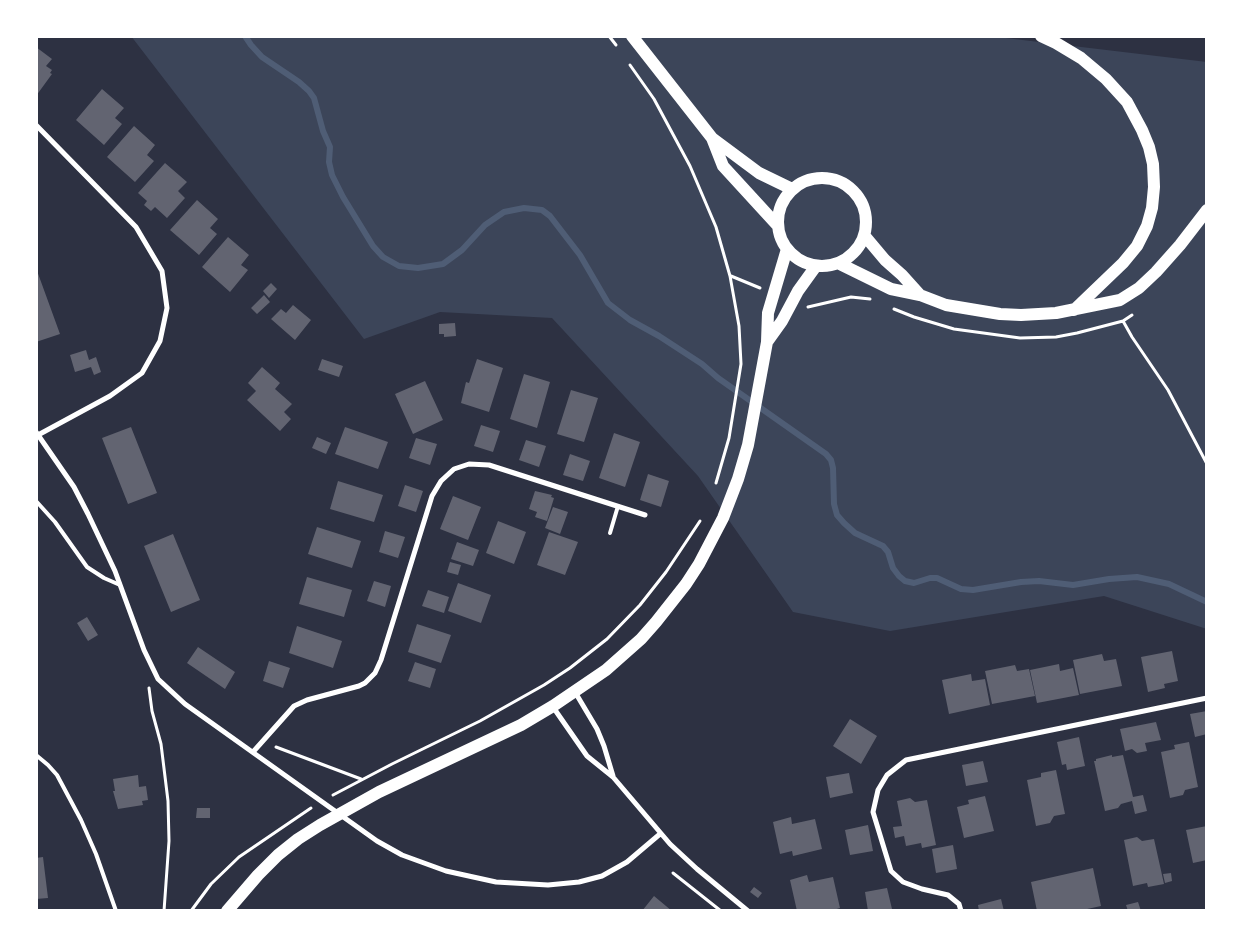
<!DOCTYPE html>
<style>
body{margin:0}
#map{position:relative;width:1243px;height:947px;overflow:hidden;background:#2d3142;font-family:Helvetica,sans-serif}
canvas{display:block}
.frame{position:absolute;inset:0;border:38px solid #fff;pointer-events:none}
</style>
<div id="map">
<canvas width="1243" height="947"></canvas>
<div class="frame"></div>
</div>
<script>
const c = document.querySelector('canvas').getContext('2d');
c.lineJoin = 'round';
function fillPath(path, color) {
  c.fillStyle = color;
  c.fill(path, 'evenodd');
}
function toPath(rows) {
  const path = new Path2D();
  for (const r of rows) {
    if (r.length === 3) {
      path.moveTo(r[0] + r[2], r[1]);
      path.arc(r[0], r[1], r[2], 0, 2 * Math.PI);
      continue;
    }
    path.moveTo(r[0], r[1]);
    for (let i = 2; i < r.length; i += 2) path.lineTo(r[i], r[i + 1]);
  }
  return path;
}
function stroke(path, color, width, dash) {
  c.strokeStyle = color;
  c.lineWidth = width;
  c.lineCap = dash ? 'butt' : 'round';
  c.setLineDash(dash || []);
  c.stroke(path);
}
fillPath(toPath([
 [131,36,989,36,1207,62,1207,629,1104,596,890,631,793,612,698,476,552,318,440,312,364,339]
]), '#3c4559');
stroke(toPath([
 [245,36,251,45,262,57,299,82,309,91,314,98,323,131,330,147,329,162,332,175,343,197,373,246,383,257,399,266,418,268,443,264,462,250,485,225,504,212,524,208,542,210,550,216,580,255,608,303,630,320,659,336,702,364,718,378,826,454,831,460,833,468,834,504,837,515,844,523,855,533,883,546,888,552,893,568,899,576,905,581,914,583,930,578,937,578,961,589,973,590,1021,582,1039,581,1073,585,1109,579,1137,577,1169,584,1207,602]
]), '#4f5d75', 6);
fillPath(toPath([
 [36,47,52,59,46,66,52,70,50,73,52,74,36,96],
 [102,89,124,108,115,118,122,124,104,145,76,120],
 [134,126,155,145,147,155,154,161,135,182,107,157],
 [165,163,187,182,178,191,185,198,167,218,155,207,151,211,144,205,147,201,138,193],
 [197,200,218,219,210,228,217,234,199,255,170,230],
 [228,237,249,255,241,265,248,270,230,292,202,267],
 [36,268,60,334,36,342],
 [271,283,277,289,269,298,263,291],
 [264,295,270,302,257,314,251,308],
 [293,305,311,320,295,340,271,319,281,309,286,313],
 [455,323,456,336,444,337,444,334,439,334,439,324],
 [86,350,89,360,96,357,101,372,94,375,91,367,75,372,70,355],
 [322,359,343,366,339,377,318,370],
 [477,359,503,368,489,412,461,403,466,382,469,383],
 [262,367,280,383,275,389,292,404,284,412,291,419,280,431,247,400,256,391,248,383],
 [524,374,550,382,537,428,510,419],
 [425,381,443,420,413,434,395,394],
 [571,390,598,398,584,442,557,434],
 [481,425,500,431,493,452,474,446],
 [131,427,157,493,128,504,102,438],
 [345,427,388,442,378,469,335,454],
 [614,433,640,442,625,487,599,478],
 [317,437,331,443,326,454,312,448],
 [416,438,437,444,430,465,409,458],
 [526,440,546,446,539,467,519,460],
 [570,454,590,461,583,481,563,475],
 [648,474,669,481,661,507,640,500],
 [338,481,383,495,374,522,330,509],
 [405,485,423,491,416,512,398,506],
 [535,491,552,495,551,497,554,498,547,521,535,517,537,512,529,509],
 [453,496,481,507,468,540,440,529],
 [553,507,568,512,560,534,545,528],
 [498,521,526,532,514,564,486,553],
 [317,527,361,541,352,568,308,554],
 [385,531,405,537,398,558,379,552],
 [549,532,578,542,565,575,537,565],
 [173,534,200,600,171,612,144,546],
 [457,542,479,550,473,566,451,559],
 [450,562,461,565,458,575,447,572],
 [307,577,352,590,344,617,299,604],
 [374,581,391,586,385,607,367,601],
 [458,583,491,595,481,623,448,611],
 [428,590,449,597,444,613,422,606],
 [87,617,98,635,88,641,77,623],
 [417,624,451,635,441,663,408,652],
 [297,626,342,641,333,668,289,653],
 [198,647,235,672,225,689,187,663],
 [1172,651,1178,681,1164,684,1165,688,1148,692,1141,657],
 [1102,654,1104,661,1116,659,1122,686,1080,694,1073,660],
 [269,661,290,668,283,688,263,681],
 [415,662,436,669,430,688,408,681],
 [1059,664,1060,671,1073,668,1079,695,1037,703,1030,670],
 [1015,665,1017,671,1029,669,1035,696,992,704,985,671],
 [971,674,972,681,985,679,990,705,949,714,942,680],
 [1207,711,1207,734,1195,737,1190,714],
 [850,719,877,736,861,764,833,746],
 [1156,722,1161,740,1145,743,1147,751,1137,753,1132,749,1125,751,1120,729],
 [1079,737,1085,766,1067,770,1066,764,1062,765,1057,742],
 [1189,742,1198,787,1185,790,1183,795,1170,798,1161,752,1175,749,1174,745],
 [1112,755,1112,757,1123,755,1133,797,1143,795,1147,811,1135,814,1132,801,1121,804,1118,808,1105,811,1094,761,1096,761,1096,759],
 [983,761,988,782,966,786,962,765],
 [1056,770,1065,814,1054,816,1050,823,1036,826,1027,780,1041,777,1041,773],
 [849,773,853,793,830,798,826,777],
 [138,775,139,787,146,786,148,800,142,801,143,805,118,809,113,791,115,791,113,779],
 [985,796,994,831,964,838,957,807,969,804,968,800],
 [910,798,915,802,927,800,936,845,922,848,921,843,906,846,904,836,895,838,893,827,902,826,897,801],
 [197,808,210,808,210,818,196,818],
 [791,817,792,824,815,819,822,849,793,856,792,851,780,854,773,822],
 [868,825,873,851,850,855,845,830],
 [1207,826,1207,860,1193,863,1186,830],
 [1137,837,1142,841,1154,839,1164,884,1148,887,1147,883,1133,886,1124,840],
 [953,845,957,869,936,873,932,849],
 [43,857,48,898,36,899,36,858],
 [1093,868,1101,906,1078,911,1037,911,1031,882],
 [1171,873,1172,881,1165,883,1163,874],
 [807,875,809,882,833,877,840,908,830,911,809,911,809,909,797,911,790,880],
 [754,887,762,893,758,898,750,892],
 [887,888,892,909,868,911,865,892],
 [654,896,672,911,642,911],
 [1001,899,1004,911,979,911,978,905],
 [1138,902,1141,911,1128,911,1126,905]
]), '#626471');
stroke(toPath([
 [609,36,616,45],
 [630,65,654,99,690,166,716,227,730,276,739,326,741,364,729,438,716,483],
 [731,276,760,288],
 [808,307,851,297,870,299],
 [894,309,914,317,954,329,1020,338,1056,337,1077,333,1123,321,1132,315],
 [1123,321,1132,337,1168,390,1207,464],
 [149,688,152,711,161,744,168,801,169,841,164,911],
 [276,747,361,779],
 [333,795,392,764,480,721,544,685,570,668,607,639,640,605,666,572,700,521],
 [673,873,721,911],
 [191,911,211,884,239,857,311,808]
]), '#fff', 3);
stroke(toPath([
 [36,501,55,522,87,567,104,578,120,585],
 [610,533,618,506],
 [36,755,48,765,57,775,81,820,96,854,116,911]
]), '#fff', 4);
stroke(toPath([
 [36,125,136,227,162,271,167,308,160,341,142,373,110,396,38,435],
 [36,432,74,487,88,514,115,571,144,650,158,679,185,704,377,841,402,855,446,871,496,882,548,885,579,882,602,876,627,862,660,834],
 [575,692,597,729,604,746,613,776],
 [553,707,587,756,613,777,670,844,697,869,748,911],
 [253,752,294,706,307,700,359,686,365,683,375,673,381,660,432,496,441,481,454,469,469,464,489,465,645,515],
 [961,911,959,904,948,895,922,889,903,882,891,871,873,812,878,790,887,775,906,760,1207,698]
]), '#fff', 5);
stroke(toPath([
 [632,36,712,138,723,166,778,226],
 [1041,36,1056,43,1081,58,1106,79,1127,102,1142,130,1149,147,1153,164,1154,187,1152,208,1147,226,1137,246,1123,263,1074,310],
 [712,138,759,173,792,189],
 [822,222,44],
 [864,235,885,260,902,275,920,295],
 [838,263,891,289,920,295,946,305,1000,314,1021,315,1056,313,1120,300,1139,288,1156,272,1180,245,1207,210],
 [767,342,782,321,798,291,816,266],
 [227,911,258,875,278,855,298,839,320,825,379,792,521,725,553,706,606,670,641,639,656,622,686,584,699,564,723,518,738,479,748,445,767,342,768,313,787,249]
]), '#fff', 12);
</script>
